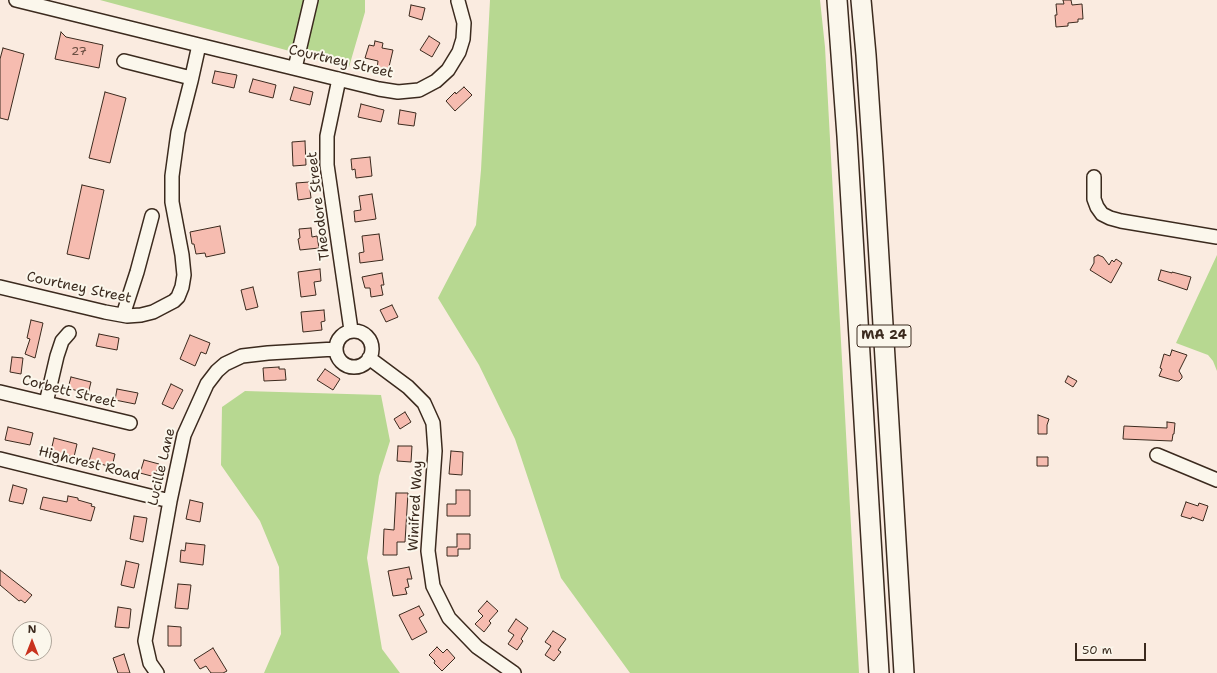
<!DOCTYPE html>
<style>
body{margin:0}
#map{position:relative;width:1217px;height:673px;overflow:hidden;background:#faebe0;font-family:"Shantell Sans",sans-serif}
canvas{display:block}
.north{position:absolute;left:12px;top:621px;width:40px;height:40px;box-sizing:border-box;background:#fbf7ec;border:1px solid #aea59a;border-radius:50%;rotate:0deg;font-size:11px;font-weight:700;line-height:16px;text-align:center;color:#3b2a1e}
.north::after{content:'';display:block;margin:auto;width:14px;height:18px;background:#c8321e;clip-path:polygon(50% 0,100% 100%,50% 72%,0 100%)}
.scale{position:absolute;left:1075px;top:643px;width:71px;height:18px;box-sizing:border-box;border:2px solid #3b2a1e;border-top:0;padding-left:5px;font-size:12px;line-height:14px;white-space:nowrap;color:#3b2a1e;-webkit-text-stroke:3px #fbf7ec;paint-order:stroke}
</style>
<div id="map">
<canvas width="1217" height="673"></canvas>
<div class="north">N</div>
<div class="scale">50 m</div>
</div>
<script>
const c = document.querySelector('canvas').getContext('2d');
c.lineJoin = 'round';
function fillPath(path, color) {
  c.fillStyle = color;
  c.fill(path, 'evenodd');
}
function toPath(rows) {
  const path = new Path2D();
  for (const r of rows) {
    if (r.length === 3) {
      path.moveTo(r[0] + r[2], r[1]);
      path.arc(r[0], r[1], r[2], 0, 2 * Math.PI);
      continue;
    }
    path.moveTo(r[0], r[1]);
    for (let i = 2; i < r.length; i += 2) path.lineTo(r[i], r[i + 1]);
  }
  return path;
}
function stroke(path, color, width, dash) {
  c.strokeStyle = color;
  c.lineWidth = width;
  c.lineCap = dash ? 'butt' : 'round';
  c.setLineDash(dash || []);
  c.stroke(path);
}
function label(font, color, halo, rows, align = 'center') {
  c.font = font + ' "Shantell Sans",sans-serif';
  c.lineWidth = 4;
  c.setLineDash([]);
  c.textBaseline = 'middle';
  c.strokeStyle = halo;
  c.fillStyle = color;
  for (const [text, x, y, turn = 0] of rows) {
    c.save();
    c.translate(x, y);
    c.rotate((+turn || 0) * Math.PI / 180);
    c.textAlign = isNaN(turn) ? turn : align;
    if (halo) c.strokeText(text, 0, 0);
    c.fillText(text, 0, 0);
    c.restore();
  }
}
fillPath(toPath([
 [100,0,365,0,365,12,349,67],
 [490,0,820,0,825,47,859,673,630,673,561,578,515,439,479,365,438,298,476,225,481,170],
 [1217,255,1217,371,1213,361,1208,355,1176,343],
 [245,391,381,395,390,441,379,476,367,558,382,649,400,673,264,673,281,634,279,567,260,521,221,465,222,407]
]), '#b7d891');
const building = toPath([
 [1063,0,1071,0,1072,5,1082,4,1083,19,1078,19,1078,22,1068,23,1068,26,1056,27,1055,15,1057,15,1056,4,1064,4,1063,0],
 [411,5,425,8,422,20,409,16,411,5],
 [61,32,66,37,103,45,99,68,55,59,61,32],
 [429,36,440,43,432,57,420,50,429,36],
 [375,41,383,43,382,48,393,50,388,71,377,69,378,61,365,58,369,45,374,46,375,41],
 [3,48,24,54,8,120,0,118,0,59,3,48],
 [215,71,237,75,234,88,212,83,215,71],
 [253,79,276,85,273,98,249,92,253,79],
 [294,87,313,92,310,105,290,100,294,87],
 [464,87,472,95,455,111,446,101,455,92,456,94,464,87],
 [105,92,126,98,110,163,89,158,105,92],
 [361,104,384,110,381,122,358,117,361,104],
 [400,110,416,113,414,126,398,124,400,110],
 [305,141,306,165,293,166,292,142,305,141],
 [370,157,372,176,356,178,355,169,352,170,351,159,370,157],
 [309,182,311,198,298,200,296,183,309,182],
 [82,185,104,190,89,259,67,254,82,185],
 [372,194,376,219,355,222,354,211,361,210,359,196,372,194],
 [220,226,225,253,206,257,205,253,196,254,194,244,192,244,190,232,220,226],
 [311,228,312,237,317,236,319,248,300,250,298,239,300,238,299,229,311,228],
 [379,234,383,260,360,263,359,253,364,252,362,236,379,234],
 [1098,255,1103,257,1109,265,1112,260,1114,262,1116,259,1122,263,1111,283,1090,270,1094,263,1094,257,1098,255],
 [320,269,321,281,314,282,316,295,301,297,298,272,320,269],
 [1161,270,1172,273,1172,272,1191,277,1187,290,1158,280,1161,270],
 [382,273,384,285,381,285,383,295,371,297,370,288,365,288,362,277,382,273],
 [253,287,258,307,246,310,241,290,253,287],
 [392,305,398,317,386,322,380,310,392,305],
 [324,310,325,321,321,322,322,330,303,332,301,312,324,310],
 [31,320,43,323,35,358,25,354,30,339,27,338,31,320],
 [99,334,119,338,117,350,96,346,99,334],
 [190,335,210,343,206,354,201,352,195,366,180,359,190,335],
 [1172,350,1187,355,1179,371,1182,376,1182,378,1179,381,1176,381,1159,376,1162,369,1160,368,1164,354,1170,356,1172,350],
 [12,357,23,358,21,374,10,372,12,357],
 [279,367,279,369,285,369,286,380,264,381,263,368,279,367],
 [325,369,340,379,333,390,317,380,325,369],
 [1068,376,1077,381,1073,387,1065,382,1068,376],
 [71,377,91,382,88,394,68,388,71,377],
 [171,384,183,390,173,409,162,404,171,384],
 [117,389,138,393,135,404,115,400,117,389],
 [405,412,411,422,400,429,394,419,405,412],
 [1038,415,1049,419,1047,425,1047,434,1038,434,1038,415],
 [1167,422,1175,423,1174,434,1173,434,1172,441,1123,439,1124,426,1167,428,1167,422],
 [8,427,33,433,30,445,5,440,8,427],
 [54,438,77,444,74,457,51,451,54,438],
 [398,446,412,446,411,462,397,461,398,446],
 [93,448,115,454,112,467,89,461,93,448],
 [451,451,463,452,462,475,449,474,451,451],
 [1037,457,1048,457,1048,466,1037,466,1037,457],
 [144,460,159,464,155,477,140,473,144,460],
 [13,485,27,489,23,504,9,501,13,485],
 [456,490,470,490,470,516,447,516,447,504,456,504,456,490],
 [396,493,408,493,405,542,397,542,397,555,383,555,384,529,394,530,396,493],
 [68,496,78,498,78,500,92,504,91,506,95,507,91,521,40,509,43,497,67,502,68,496],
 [190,500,203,503,200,522,186,519,190,500],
 [1186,502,1198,506,1199,503,1208,506,1203,521,1192,517,1191,519,1181,516,1186,502],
 [134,516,147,518,143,542,130,539,134,516],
 [457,534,470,534,470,549,458,549,458,556,447,556,447,547,457,547,457,534],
 [186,543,205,545,203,565,180,562,181,550,185,551,186,543],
 [126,561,139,564,134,588,121,585,126,561],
 [409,567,412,579,407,579,409,587,405,588,407,594,393,596,388,571,409,567],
 [0,570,32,595,25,603,21,600,19,601,0,585,0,570],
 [178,584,191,585,188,609,175,608,178,584],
 [487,601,498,611,489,621,491,623,484,632,475,624,483,616,478,611,487,601],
 [419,606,424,615,419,618,427,632,412,640,399,615,419,606],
 [118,607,131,609,129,628,115,627,118,607],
 [516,619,528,628,521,639,523,641,517,650,508,644,514,635,508,631,516,619],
 [168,626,181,627,181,646,168,646,168,626],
 [553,631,566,639,558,650,561,652,554,661,545,655,551,646,545,642,553,631],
 [437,647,443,653,447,649,455,658,442,671,434,663,435,661,429,655,437,647],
 [213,648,227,671,223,673,211,673,206,666,200,669,194,660,213,648],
 [124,654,130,673,118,673,113,658,124,654]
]);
fillPath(building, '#f6bcb0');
stroke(building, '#3b2a1e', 1);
const minor = toPath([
 [199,45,379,89,398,92,419,90,436,81,448,70,459,52,463,39,464,23,458,1],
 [124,61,191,78],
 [295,68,311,0],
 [339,79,327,136,327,165,351,330],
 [1094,177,1094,199,1097,207,1102,214,1110,218,1121,221,1217,237],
 [0,287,105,312,127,316,141,315,153,312,174,301,178,297,182,287,184,275,182,255,172,202,172,176,178,132,191,81,199,45,16,0],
 [123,315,137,272,152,216],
 [354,349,18],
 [369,358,408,387,424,403,433,423,435,451,428,551,433,586,449,618,477,647,514,673],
 [0,392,130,423],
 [46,403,57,356,62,341,69,333],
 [1157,455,1217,480],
 [0,459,170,501],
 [157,673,150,663,145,641,170,501,184,435,207,384,217,371,225,364,242,356,268,353,335,349]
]);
const highway = toPath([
 [837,0,847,136,879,673],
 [861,0,866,55,873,159,904,673]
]);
stroke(minor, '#3b2a1e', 16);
stroke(highway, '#3b2a1e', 22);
stroke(minor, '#fbf7ec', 13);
stroke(highway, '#fbf7ec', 19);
label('12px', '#6a4e42', null, [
 ["27",79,52]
]);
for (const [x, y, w] of [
 [884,336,54]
]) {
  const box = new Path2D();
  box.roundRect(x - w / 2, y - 11, w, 22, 3);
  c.fillStyle = '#fbf7ec';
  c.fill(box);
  stroke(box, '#3b2a1e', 1);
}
label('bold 13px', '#3b2a1e', null, [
 ["MA 24",884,336]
]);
label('14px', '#3b2a1e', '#fbf7ec', [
 ["Courtney Street",341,62,13],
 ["Theodore Street",319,206,-97],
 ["Courtney Street",79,288,12],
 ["Corbett Street",69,392,14],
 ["Highcrest Road",89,464,14],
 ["Lucille Lane",162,467,-77],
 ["Winifred Way",416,506,-87]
]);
</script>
